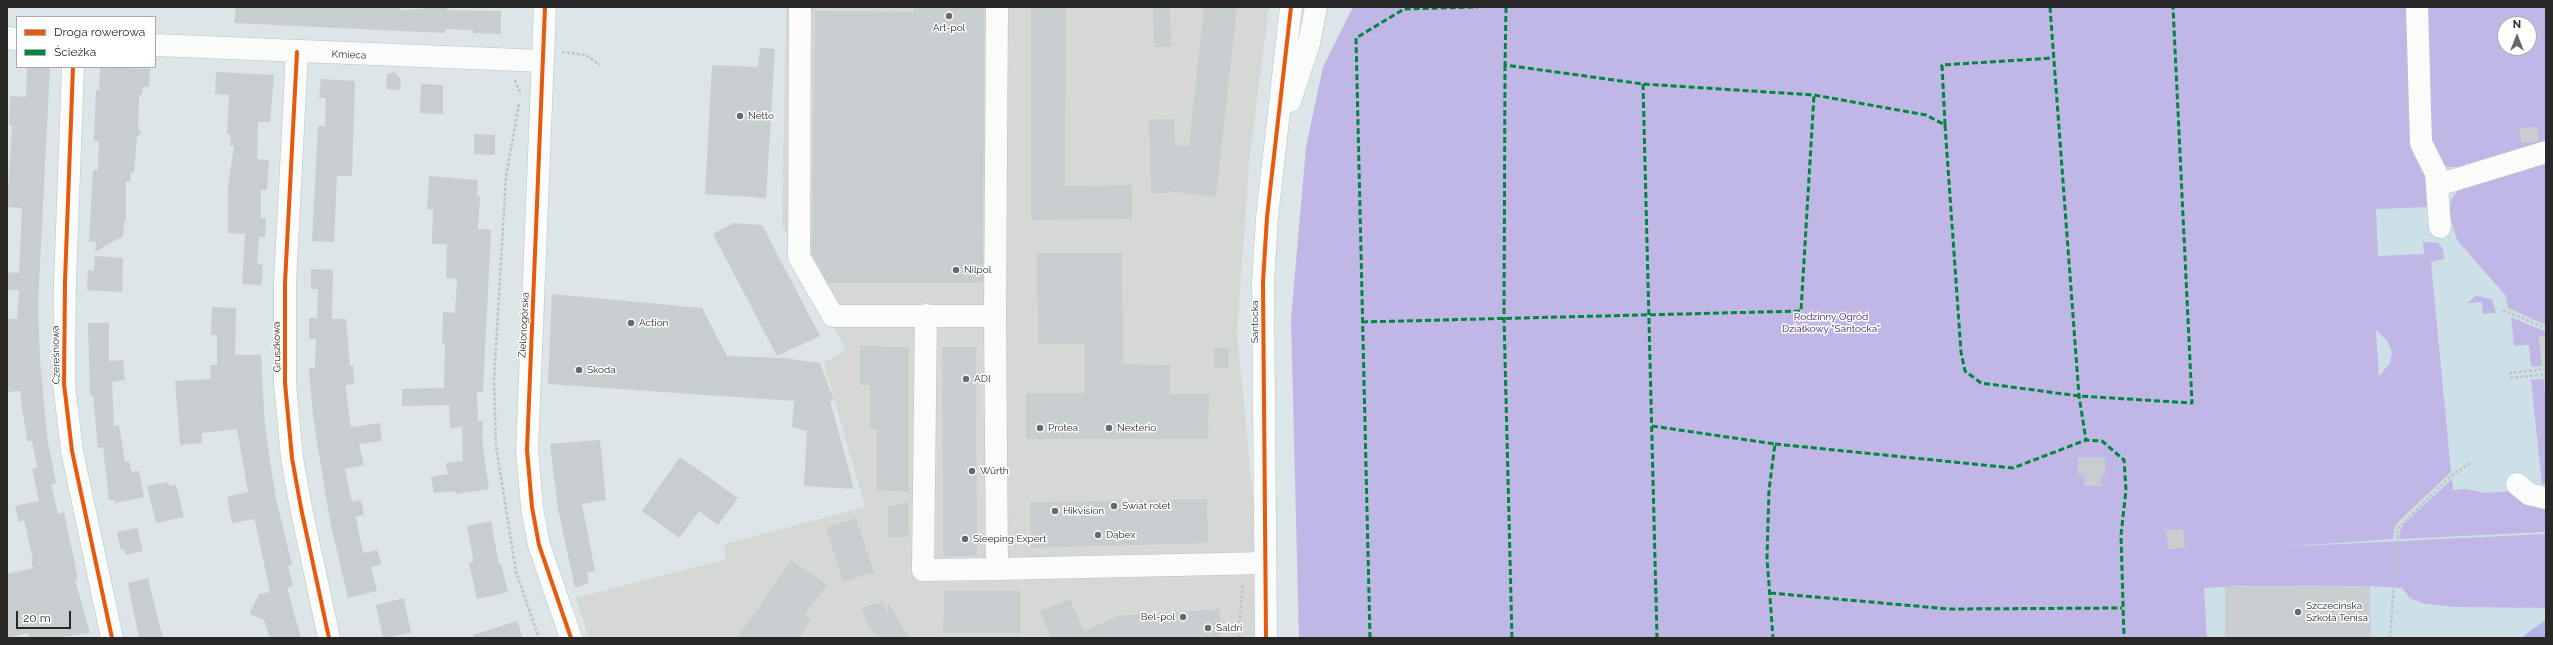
<!DOCTYPE html>
<meta charset="utf-8">
<style>
body{margin:0}
#map{position:relative;width:2553px;height:645px;overflow:hidden;background:#dce5e7;font-family:Raleway,sans-serif}
canvas{display:block}
.frame{position:absolute;inset:0;border:8px solid #282828;pointer-events:none}
.legend{position:absolute;left:16px;top:16px;width:140px;height:52px;box-sizing:border-box;background:#fff;border:1px solid #a9a9a9;margin:0;padding:5px 7px;list-style:none;font-size:12px;color:#282828}
.legend li{display:flex;align-items:center;gap:8px;height:20px}
.legend b{width:20px;border:1px solid #a9a9a9}
.north{position:absolute;left:2497px;top:16px;width:40px;height:40px;box-sizing:border-box;background:#fff;border:1px solid #a9a9a9;border-radius:50%;rotate:0deg;font-size:11px;font-weight:700;line-height:16px;text-align:center;color:#282828}
.north::after{content:'';display:block;margin:auto;width:14px;height:18px;background:#676a6b;clip-path:polygon(50% 0,100% 100%,50% 72%,0 100%)}
.scale{position:absolute;left:16px;top:611px;width:55px;height:18px;box-sizing:border-box;border:2px solid #282828;border-top:0;padding-left:5px;font-size:12px;line-height:14px;white-space:nowrap;color:#282828;-webkit-text-stroke:3px #fff;paint-order:stroke}
</style>
<div id="map">
<canvas width="2553" height="645"></canvas>
<div class="frame"></div>
<ul class="legend">
<li><b style="height:5px;background:#e8590c"></b>Droga rowerowa</li>
<li><b style="height:5px;background:#00873e"></b>Ścieżka</li>
</ul>
<div class="north">N</div>
<div class="scale">20 m</div>
</div>
<script>
const c = document.querySelector('canvas').getContext('2d');
c.lineJoin = 'round';
function fillPath(path, color) {
  c.fillStyle = color;
  c.fill(path, 'evenodd');
}
function toPath(rows) {
  const path = new Path2D();
  for (const r of rows) {
    path.moveTo(r[0], r[1]);
    for (let i = 2; i < r.length; i += 2) path.lineTo(r[i], r[i + 1]);
  }
  return path;
}
function stroke(path, color, width, dash) {
  c.strokeStyle = color;
  c.lineWidth = width;
  c.lineCap = dash ? 'butt' : 'round';
  c.setLineDash(dash || []);
  c.stroke(path);
}
function label(font, color, halo, rows, align = 'center') {
  c.font = font + ' Raleway,sans-serif';
  c.lineWidth = 3;
  c.setLineDash([]);
  c.textBaseline = 'middle';
  c.strokeStyle = halo;
  c.fillStyle = color;
  for (const [text, x, y, turn = 0] of rows) {
    c.save();
    c.translate(x, y);
    c.rotate((+turn || 0) * Math.PI / 180);
    c.textAlign = isNaN(turn) ? turn : align;
    if (halo) c.strokeText(text, 0, 0);
    c.fillText(text, 0, 0);
    c.restore();
  }
}
fillPath(toPath([
 [786,7,1269,7,1249,164,1237,333,1258,550,1260,638,589,638,576,598,726,559,724,544,865,507,824,363,846,350,782,225]
]), '#d5d8d5');
fillPath(toPath([
 [2371,7,2546,7,2546,532,2500,534,2546,533,2546,638,2207,638,2204,588,2243,586,2244,549,2388,539,2368,181],
 [2505,24,2529,24,2529,48,2505,48]
]), '#cddfe7');
fillPath(toPath([
 [1353,7,2410,7,2429,207,2376,209,2378,256,2424,254,2423,242,2438,243,2443,249,2444,259,2431,262,2451,472,2400,520,2395,527,2393,539,2278,547,2546,534,2546,608,2457,607,2425,604,2410,598,2402,588,2370,586,2243,586,2204,588,2207,638,1299,638,1291,319,1306,147,1323,67],
 [2376,330,2387,340,2392,352,2390,363,2379,376],
 [2425,7,2546,7,2546,144,2460,167,2448,167,2442,163,2431,146],
 [2505,24,2529,24,2529,48,2505,48],
 [2546,157,2546,325,2508,308,2506,296,2457,240,2449,212,2452,198,2459,189],
 [2476,296,2492,299,2496,313,2483,314,2482,302,2467,303],
 [2511,317,2546,332,2546,336,2539,337,2542,366,2531,367,2529,345,2514,346],
 [2544,379,2546,403,2546,484,2542,484,2531,380],
 [2452,479,2453,490,2466,489,2485,493,2509,491,2546,502,2546,532,2399,539,2401,528,2405,523]
]), '#c0b7e6');
fillPath(toPath([
 [2546,620,2546,638,2522,638,2531,630]
]), '#b3b4ea');
fillPath(toPath([
 [2539,336,2546,336,2546,402,2543,369]
]), '#cbd3d5');
fillPath(toPath([
 [236,7,400,7,400,10,447,7,447,10,501,11,501,34,473,33,473,30,445,29,445,33,234,23],
 [914,7,984,7,983,283,828,283,812,254,815,11,914,12],
 [1031,7,1066,7,1065,186,1132,185,1132,219,1031,220],
 [1153,7,1170,7,1171,47,1154,47],
 [1204,7,1237,7,1216,197,1167,191,1167,193,1151,193,1149,120,1174,119,1175,145,1189,146],
 [760,48,775,49,766,198,705,194,712,65,758,67],
 [27,67,50,67,38,303,40,360,47,437,56,483,51,484,58,514,64,512,78,579,75,580,90,633,55,638,29,638,28,633,7,638,7,574,33,568,31,559,33,559,24,520,19,522,15,506,39,501,32,469,37,468,32,441,27,441,20,391,7,392,7,319,17,319,19,290,7,290,7,272,19,273,22,208,7,207,12,126,9,125,10,96,26,97],
 [100,67,150,69,149,87,143,87,142,95,139,95,138,129,141,133,137,137,134,173,131,173,130,182,126,181,126,222,124,222,123,236,95,252,96,242,89,241,93,170,98,170,99,141,94,141,96,90,99,90],
 [216,72,274,75,270,122,258,122,257,159,269,160,267,190,261,190,261,218,266,218,265,237,259,237,257,264,263,265,262,283,260,285,242,284,245,234,228,233,228,187,234,146,230,146,231,135,227,134,229,95,215,94],
 [394,72,401,79,400,90,386,89,387,74],
 [321,79,355,81,352,176,337,176,334,242,312,241,318,126,325,126,326,98,319,98],
 [421,84,443,85,443,114,420,113],
 [2537,127,2539,141,2521,143,2520,128],
 [474,134,495,135,495,155,474,154],
 [429,176,478,180,477,195,480,196,478,229,491,230,483,392,477,392,478,421,483,421,482,440,489,489,456,494,455,491,434,493,431,477,448,474,446,463,463,461,462,427,450,428,449,405,402,406,402,389,444,388,445,344,442,344,443,312,455,313,457,279,446,278,447,244,432,244,433,210,427,209],
 [733,223,762,225,820,336,777,356,713,234],
 [1037,253,1122,253,1123,364,1170,365,1170,394,1209,394,1208,439,1026,439,1026,393,1085,393,1085,344,1038,344],
 [95,256,123,258,122,292,87,290,88,270,94,271],
 [311,269,333,270,332,319,346,319,350,366,353,365,354,384,345,385,351,427,380,423,382,441,359,444,364,465,345,469,352,502,361,500,364,515,356,517,363,553,377,550,382,564,371,567,377,591,348,598,330,521,313,417,309,368,315,368,316,339,309,339,309,318,317,318,318,289,311,289],
 [552,294,702,308,727,356,784,358,820,363,834,400,830,401,854,489,804,486,807,431,792,427,794,401,548,384],
 [212,307,236,308,235,355,261,355,265,427,275,494,292,565,288,566,293,586,287,588,301,638,270,638,264,620,249,614,259,594,270,592,255,521,254,519,232,523,227,497,248,492,237,429,202,433,202,443,180,445,175,381,211,379,210,365,217,365,217,335,211,335],
 [88,323,109,323,109,361,123,360,125,380,112,382,114,426,119,425,125,462,129,461,132,472,139,471,144,497,115,503,114,500,109,500,103,447,98,448,93,395,90,395],
 [860,346,909,347,909,492,877,490,877,429,870,429,870,385,860,385],
 [942,347,976,347,977,556,943,556],
 [1214,348,1229,348,1229,368,1214,367],
 [600,440,606,500,582,504,595,571,587,573,589,583,575,588,558,509,550,444],
 [680,457,738,498,718,525,699,511,679,538,642,511],
 [2078,457,2105,457,2105,475,2101,475,2101,486,2084,486,2084,475,2078,474],
 [168,482,169,486,176,485,184,517,156,523,147,486],
 [1207,499,1208,543,1031,548,1030,502],
 [909,501,909,537,888,537,888,507],
 [856,518,874,572,843,582,826,528],
 [491,521,499,565,501,564,508,592,477,599,469,563,473,562,473,558,467,526],
 [137,528,143,551,126,555,124,549,121,550,117,532],
 [2183,529,2185,548,2168,549,2166,530],
 [791,560,827,584,805,615,811,619,799,638,737,638],
 [148,578,155,607,163,638,139,638,128,583],
 [2370,586,2371,638,2225,638,2225,587],
 [944,591,1021,591,1021,633,943,633],
 [404,598,411,633,383,638,376,605],
 [1070,599,1084,631,1118,616,1220,609,1220,638,1051,638,1040,611],
 [883,601,888,615,888,602,909,638,881,638,869,627,862,608],
 [517,621,523,638,474,638,473,635]
]), '#c8cecf');
const minor = toPath([
 [545,7,527,450,532,507,539,545,571,638],
 [800,7,799,257,833,316,995,316],
 [997,7,995,316,997,569,1265,563],
 [2417,7,2421,143,2436,173,2440,227],
 [7,38,17,39],
 [155,45,542,61],
 [297,52,285,283,285,383,292,458,301,508,329,638],
 [73,67,65,281,64,384,72,451,112,638],
 [1290,101,1309,43,1316,7],
 [2438,185,2546,152],
 [926,315,923,570,997,569],
 [2517,484,2529,494,2546,498],
 [1266,638,1263,282,1267,217,1291,7]
]);
stroke(minor, '#bec0c0', 23);
stroke(toPath([
 [562,52,586,55,600,65],
 [515,80,520,92],
 [519,104,506,176,494,380,496,446,516,572,539,638],
 [2503,310,2546,328],
 [2509,373,2546,369],
 [2510,378,2546,374],
 [1238,638,1243,582],
 [2390,638,2398,528,2452,475,2472,462]
]), '#c3c3c4', 2.5, [3, 2]);
stroke(minor, '#fafbfb', 22);
stroke(toPath([
 [1506,7,1505,65,1643,84,1814,95,1926,115,1945,125,1942,65,2053,58],
 [2050,7,2079,396,2086,440,2102,441,2124,460,2126,490,2121,535,2124,638],
 [1505,65,1504,318,1512,638],
 [1643,84,1657,638],
 [1945,125,1961,352,1965,371,1981,383,2079,396,2192,403,2173,7],
 [1362,322,1801,311,1814,95],
 [1652,426,1775,444,1769,490,1767,558,1773,638],
 [1775,444,2013,468,2086,440],
 [1770,593,1949,609,2122,608],
 [1370,638,1356,38,1404,9,1478,7]
]), '#00873e', 3, [6, 3]);
stroke(toPath([
 [545,7,527,450,532,507,539,545,571,638],
 [297,52,285,283,285,383,292,458,301,508,329,638],
 [73,67,65,281,64,384,72,451,112,638],
 [1266,638,1263,282,1267,217,1291,7]
]), '#e8590c', 4);
for (const [x, y, r, color] of [
 [949,16,4,"#676a6b"],
 [740,116,4,"#676a6b"],
 [956,270,4,"#676a6b"],
 [631,323,4,"#676a6b"],
 [579,370,4,"#676a6b"],
 [966,379,4,"#676a6b"],
 [1040,428,4,"#676a6b"],
 [1109,428,4,"#676a6b"],
 [972,471,4,"#676a6b"],
 [1114,506,4,"#676a6b"],
 [1055,511,4,"#676a6b"],
 [1098,535,4,"#676a6b"],
 [965,539,4,"#676a6b"],
 [2298,612,4,"#676a6b"],
 [1183,617,4,"#676a6b"],
 [1208,628,4,"#676a6b"]
]) {
  const dot = new Path2D();
  dot.arc(x, y, r, 0, 2 * Math.PI);
  c.fillStyle = color;
  c.fill(dot);
  stroke(dot, '#fff', 1.5);
}
label('10px', '#282828', '#fff', [
 ["Art-pol",949,28,"center"],
 ["Netto",748,116],
 ["Nilpol",964,270],
 ["Action",639,323],
 ["Skoda",587,370],
 ["ADI",974,379],
 ["Protea",1048,428],
 ["Nexterio",1117,428],
 ["Würth",980,471],
 ["Świat rolet",1122,506],
 ["Hikvision",1063,511],
 ["Dąbex",1106,535],
 ["Sleeping Expert",973,539],
 ["Szczecińska",2306,606],
 ["Szkoła Tenisa",2306,618],
 ["Bel-pol",1175,617,"right"],
 ["Saldri",1216,628]
], 'left');
label('10px', '#282828', '#fff', [
 ["Kmieca",349,55,2],
 ["Santocka",1255,322,-90],
 ["Zielonogórska",524,325,-87],
 ["Gruszkowa",277,347,-91],
 ["Czereśniowa",56,355,-91]
]);
label('10px', '#371667', '#fff', [
 ["Rodzinny Ogród",1831,317],
 ["Działkowy \"Santocka\"",1831,329]
]);
</script>
